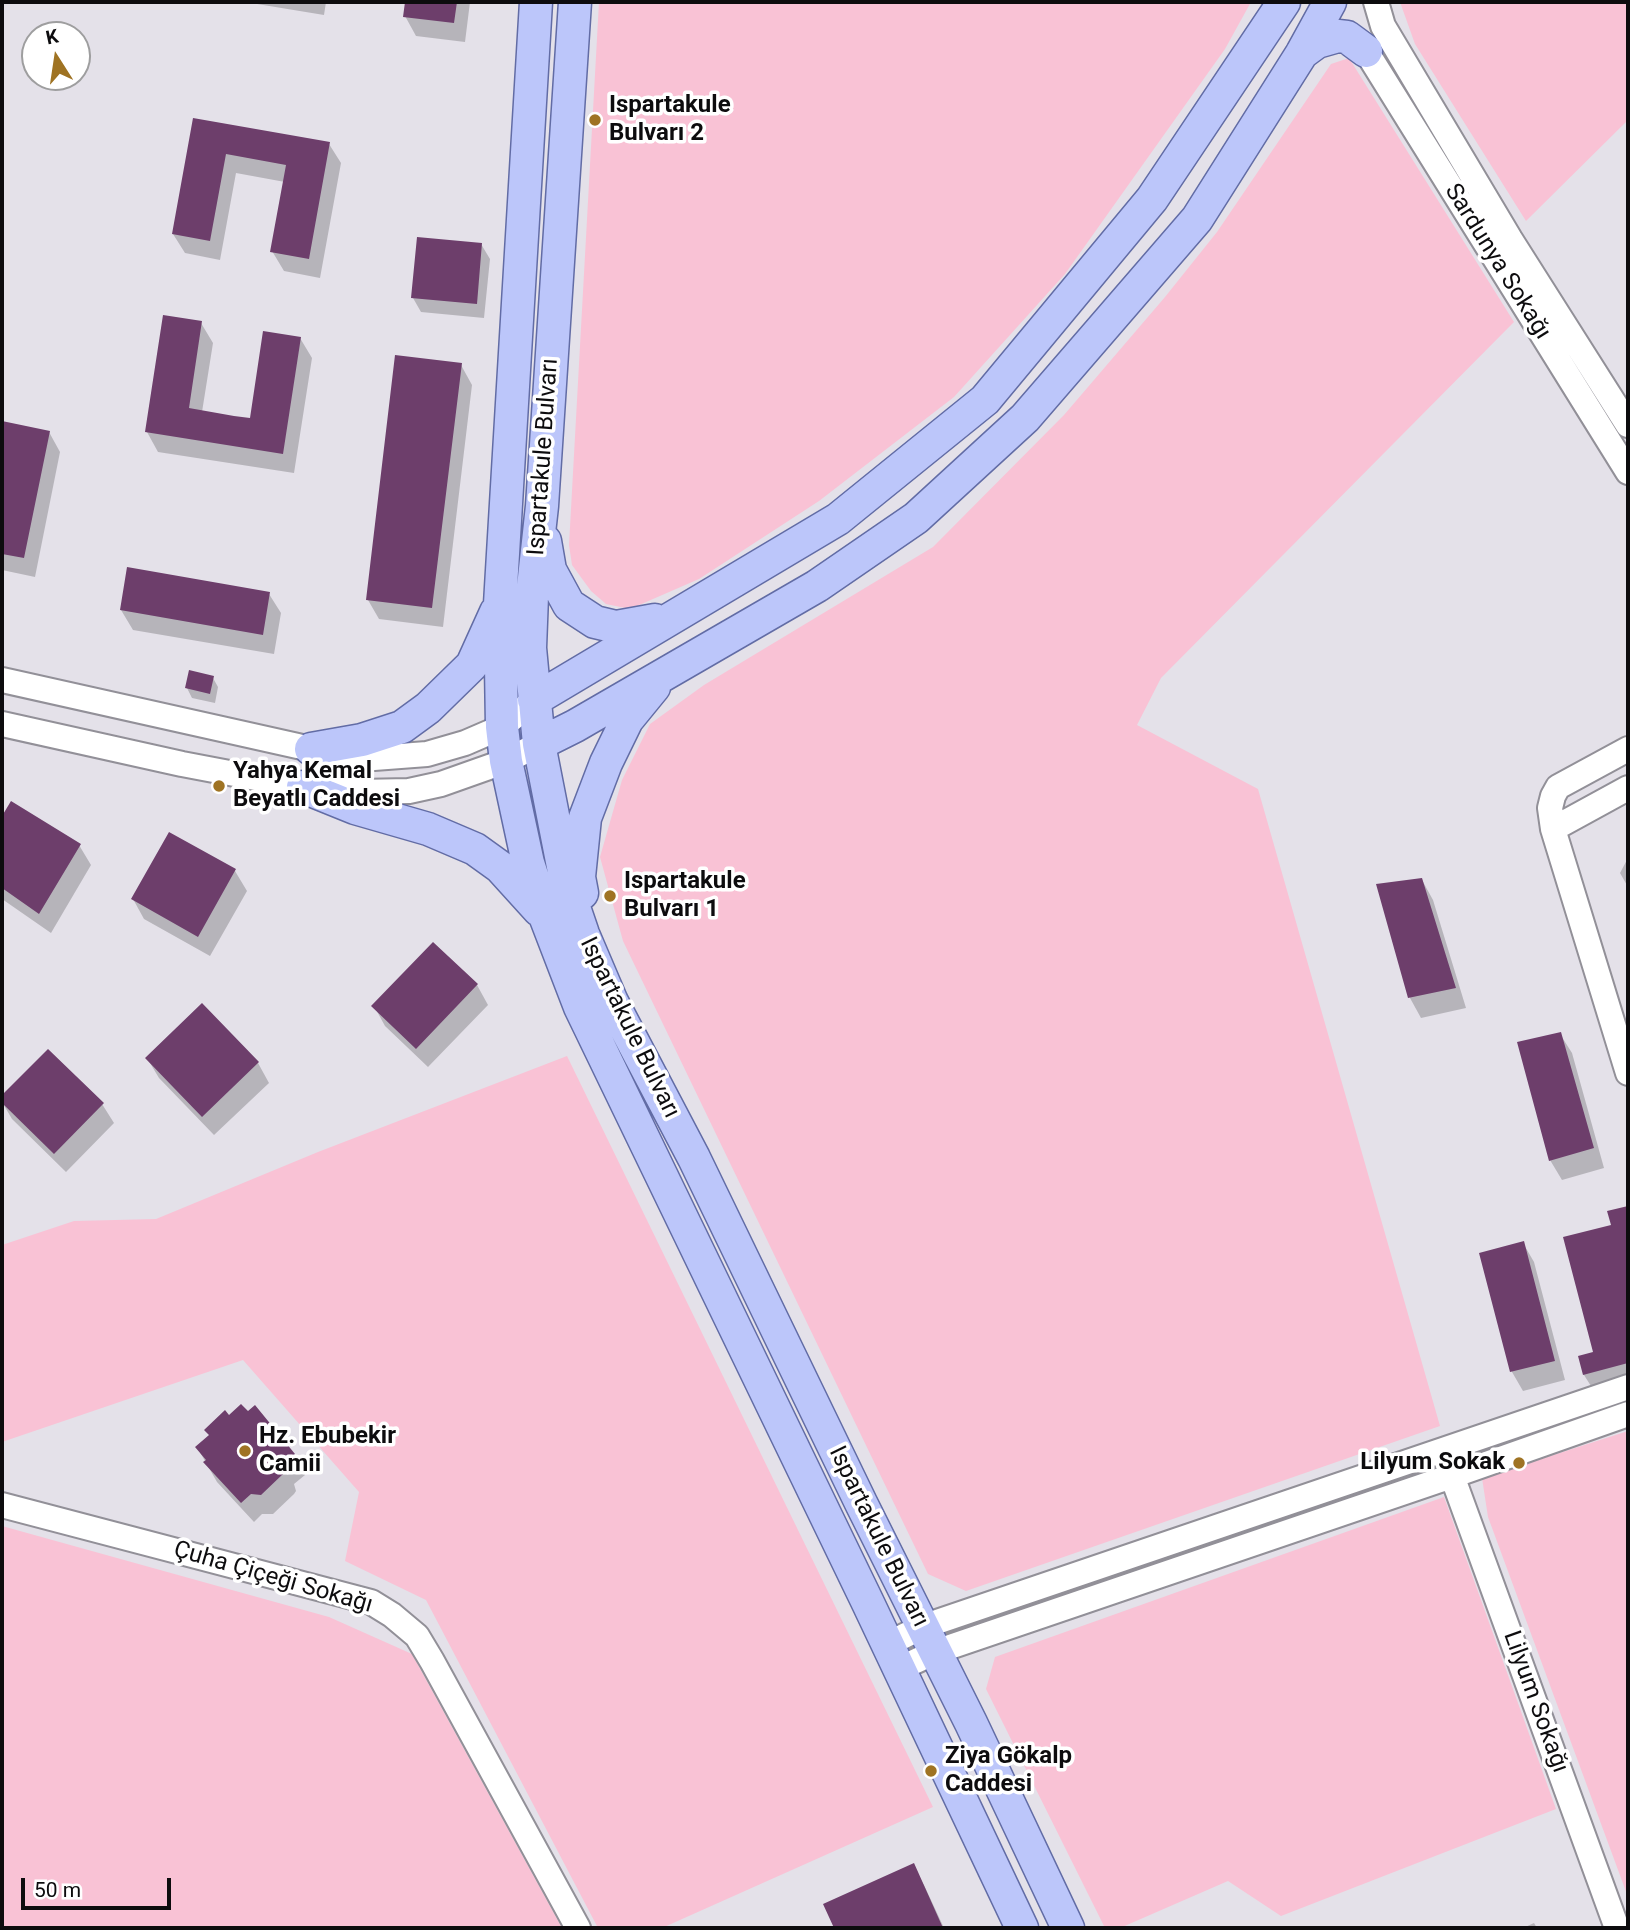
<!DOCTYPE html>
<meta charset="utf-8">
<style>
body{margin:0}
#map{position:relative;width:1630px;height:1930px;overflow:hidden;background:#e4e1e9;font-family:Roboto,sans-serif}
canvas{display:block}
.frame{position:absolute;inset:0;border:4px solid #0d0c0e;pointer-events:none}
.north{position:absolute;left:21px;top:21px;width:70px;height:70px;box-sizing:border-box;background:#fff;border:2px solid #9e9e9f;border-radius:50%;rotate:348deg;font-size:19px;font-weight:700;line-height:28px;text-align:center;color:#0d0c0e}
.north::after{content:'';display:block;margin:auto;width:24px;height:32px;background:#9f7323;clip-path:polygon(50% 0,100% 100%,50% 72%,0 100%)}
.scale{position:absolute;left:21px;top:1878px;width:150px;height:32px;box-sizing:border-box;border:4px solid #0d0c0e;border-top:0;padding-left:9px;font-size:21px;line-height:24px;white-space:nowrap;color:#0d0c0e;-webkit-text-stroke:5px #fff;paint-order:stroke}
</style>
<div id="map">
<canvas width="1630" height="1930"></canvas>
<div class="frame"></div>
<div class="north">K</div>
<div class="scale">50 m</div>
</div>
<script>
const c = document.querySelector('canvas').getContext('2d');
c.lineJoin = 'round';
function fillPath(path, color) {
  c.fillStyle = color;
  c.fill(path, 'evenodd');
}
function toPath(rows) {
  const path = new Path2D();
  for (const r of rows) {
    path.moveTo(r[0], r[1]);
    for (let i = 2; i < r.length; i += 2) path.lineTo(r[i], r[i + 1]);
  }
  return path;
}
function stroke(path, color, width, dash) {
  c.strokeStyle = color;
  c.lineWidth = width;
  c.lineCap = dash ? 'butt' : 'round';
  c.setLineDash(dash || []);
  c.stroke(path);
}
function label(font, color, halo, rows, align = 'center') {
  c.font = font + ' Roboto,sans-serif';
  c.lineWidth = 7;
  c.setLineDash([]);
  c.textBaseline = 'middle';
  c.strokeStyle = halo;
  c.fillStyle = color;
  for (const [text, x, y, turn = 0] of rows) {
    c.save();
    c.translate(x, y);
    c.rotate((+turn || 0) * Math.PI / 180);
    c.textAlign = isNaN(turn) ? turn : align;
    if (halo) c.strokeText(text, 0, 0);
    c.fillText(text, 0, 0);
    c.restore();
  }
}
fillPath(toPath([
 [599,2,1251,2,1225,49,1065,274,954,397,819,501,699,579,630,609,606,604,591,591,572,565,569,545],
 [1400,2,1628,2,1628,120,1526,221,1415,44],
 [1349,58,1514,322,1161,678,1137,725,1258,789,1440,1426,966,1591,928,1574,623,941,600,857,622,780,650,724,704,685,933,547,1064,415,1165,297,1217,232,1331,64],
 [567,1056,933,1807,662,1928,598,1928,426,1600,345,1561,359,1492,243,1360,2,1442,2,1245,74,1221,156,1219,318,1152],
 [1628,1431,1628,1897,1488,1517,1482,1478],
 [1444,1497,1556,1809,1281,1916,1228,1881,1120,1928,1105,1928,986,1689,995,1657],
 [2,1526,329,1617,412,1654,562,1928,2,1928]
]), '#f9c2d5');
fillPath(toPath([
 [245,2,326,2,324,15],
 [407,2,470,2,465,42,416,36,405,16],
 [194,120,329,144,341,163,320,278,284,271,272,251,285,182,236,173,220,260,185,253,173,234],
 [481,244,490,259,484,318,421,312,413,298],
 [201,323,213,343,202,412,251,420,300,338,312,358,294,473,158,452,147,432],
 [461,365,472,385,443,627,379,619,368,600],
 [2,423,49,432,60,452,35,577,2,570],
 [269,594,281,613,274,654,133,630,121,610],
 [213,678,218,687,215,703,192,698,187,688],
 [11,803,79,845,91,865,51,933,2,899,2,819],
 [170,834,235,871,247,891,210,956,144,919,133,899],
 [1628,858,1628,887,1620,873],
 [1422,880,1433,900,1466,1008,1421,1018,1410,998,1378,886],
 [477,985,488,1005,428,1067,385,1026,374,1006],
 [1560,1034,1572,1053,1604,1168,1562,1180,1550,1160],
 [48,1051,102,1104,114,1123,66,1172,12,1119,2,1102,2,1098],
 [147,1058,258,1063,269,1083,214,1135,159,1078],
 [1628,1208,1628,1386,1596,1394,1584,1375,1580,1357,1595,1353,1613,1226,1609,1213],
 [1523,1243,1534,1262,1565,1380,1523,1391,1512,1372,1481,1254],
 [255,1408,294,1455,305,1475,294,1484,296,1491,294,1494,273,1514,262,1514,254,1522,217,1482,197,1447,229,1417,247,1413],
 [913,1865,924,1885,944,1928,836,1928,825,1905],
 [1534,1923,1537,1928,1523,1928]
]), '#0003');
fillPath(toPath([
 [405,2,457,2,454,23,403,17],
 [193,118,330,142,309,259,270,252,286,165,226,154,210,241,172,234],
 [417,237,482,243,477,304,411,298],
 [163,315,202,321,189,408,234,416,250,418,263,331,301,337,283,454,145,432],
 [395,355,462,363,432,608,366,600],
 [2,421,50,431,24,558,2,554],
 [127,567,270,592,263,635,120,610],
 [189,670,214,676,210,694,185,688],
 [11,801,81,844,39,914,2,888,2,816],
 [169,832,236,869,198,937,131,899],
 [1422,878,1456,988,1408,998,1376,884],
 [433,942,478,984,416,1049,371,1006],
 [202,1003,259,1062,202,1117,145,1058],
 [1561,1032,1594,1148,1549,1161,1517,1042],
 [48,1049,104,1103,54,1154,2,1103,2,1095],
 [1628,1206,1628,1363,1583,1375,1578,1356,1593,1352,1563,1237,1611,1225,1607,1211],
 [1524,1241,1555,1361,1510,1372,1479,1253],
 [241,1404,248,1411,255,1405,295,1454,284,1463,285,1470,283,1474,261,1495,251,1494,241,1503,203,1462,206,1460,195,1447,209,1435,204,1430,225,1410,229,1415],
 [914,1863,943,1928,834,1928,823,1904]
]), '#6d3e6b');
const minor = toPath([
 [1376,2,1383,26,1510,239,1628,425],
 [1366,51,1628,472],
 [2,680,311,749,374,758,427,754,465,743,502,727,534,700],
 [2,724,182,764,303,787,358,792,409,791,441,784,506,761,539,744],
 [1628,749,1558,787,1553,796,1550,808,1553,829,1628,1073],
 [1553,829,1628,788],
 [1447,1462,1617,1928],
 [2,1505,371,1602,392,1615,417,1636,432,1661,578,1928],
 [888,1644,922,1627,1628,1387],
 [899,1669,935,1652,1452,1476,1628,1414]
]);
const major = toPath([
 [536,2,500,604,502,727,506,761,528,863,545,916,580,1007,868,1603,1022,1928],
 [575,2,542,506,532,596,530,648,539,744,567,887,583,934,612,1002,694,1158,861,1503,971,1723,1068,1928],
 [1302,53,1317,42,1338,36,1347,37,1366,51],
 [545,541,550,570,569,605,595,622,616,627,655,620],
 [534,700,838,519,985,400,1152,199,1284,2],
 [539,744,575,726,817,586,916,518,1025,418,1197,219,1302,53,1330,2],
 [311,749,362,740,402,727,428,708,472,665,496,612],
 [303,787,355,808,428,829,475,849,500,867,539,910],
 [582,893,579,877,585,818,606,763,627,720,654,687]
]);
stroke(minor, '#929098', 28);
stroke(major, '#626ca5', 35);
stroke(minor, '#fff', 24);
stroke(major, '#bcc6fa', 32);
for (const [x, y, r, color] of [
 [595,120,7,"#9f7323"],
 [219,786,7,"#9f7323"],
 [610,896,7,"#9f7323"],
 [245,1451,7,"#9f7323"],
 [1519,1463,7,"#9f7323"],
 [931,1771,7,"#9f7323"]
]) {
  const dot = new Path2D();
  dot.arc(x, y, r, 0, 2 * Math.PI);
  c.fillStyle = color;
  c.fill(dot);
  stroke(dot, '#fff', 2.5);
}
label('bold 24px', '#0d0c0e', '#fff', [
 ["Ispartakule",609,106],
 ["Bulvarı 2",609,134],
 ["Yahya Kemal",233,772],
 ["Beyatlı Caddesi",233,800],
 ["Ispartakule",624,882],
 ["Bulvarı 1",624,910],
 ["Hz. Ebubekir",259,1437],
 ["Camii",259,1465],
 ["Lilyum Sokak",1505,1463,"right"],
 ["Ziya Gökalp",945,1757],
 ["Caddesi",945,1785]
], 'left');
label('24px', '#0d0c0e', '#fff', [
 ["Sardunya Sokağı",1497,262,58],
 ["Ispartakule Bulvarı",544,457,-86],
 ["Ispartakule Bulvarı",629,1028,64],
 ["Ispartakule Bulvarı",878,1537,64],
 ["Çuha Çiçeği Sokağı",273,1578,16],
 ["Lilyum Sokağı",1535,1702,70]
]);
</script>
